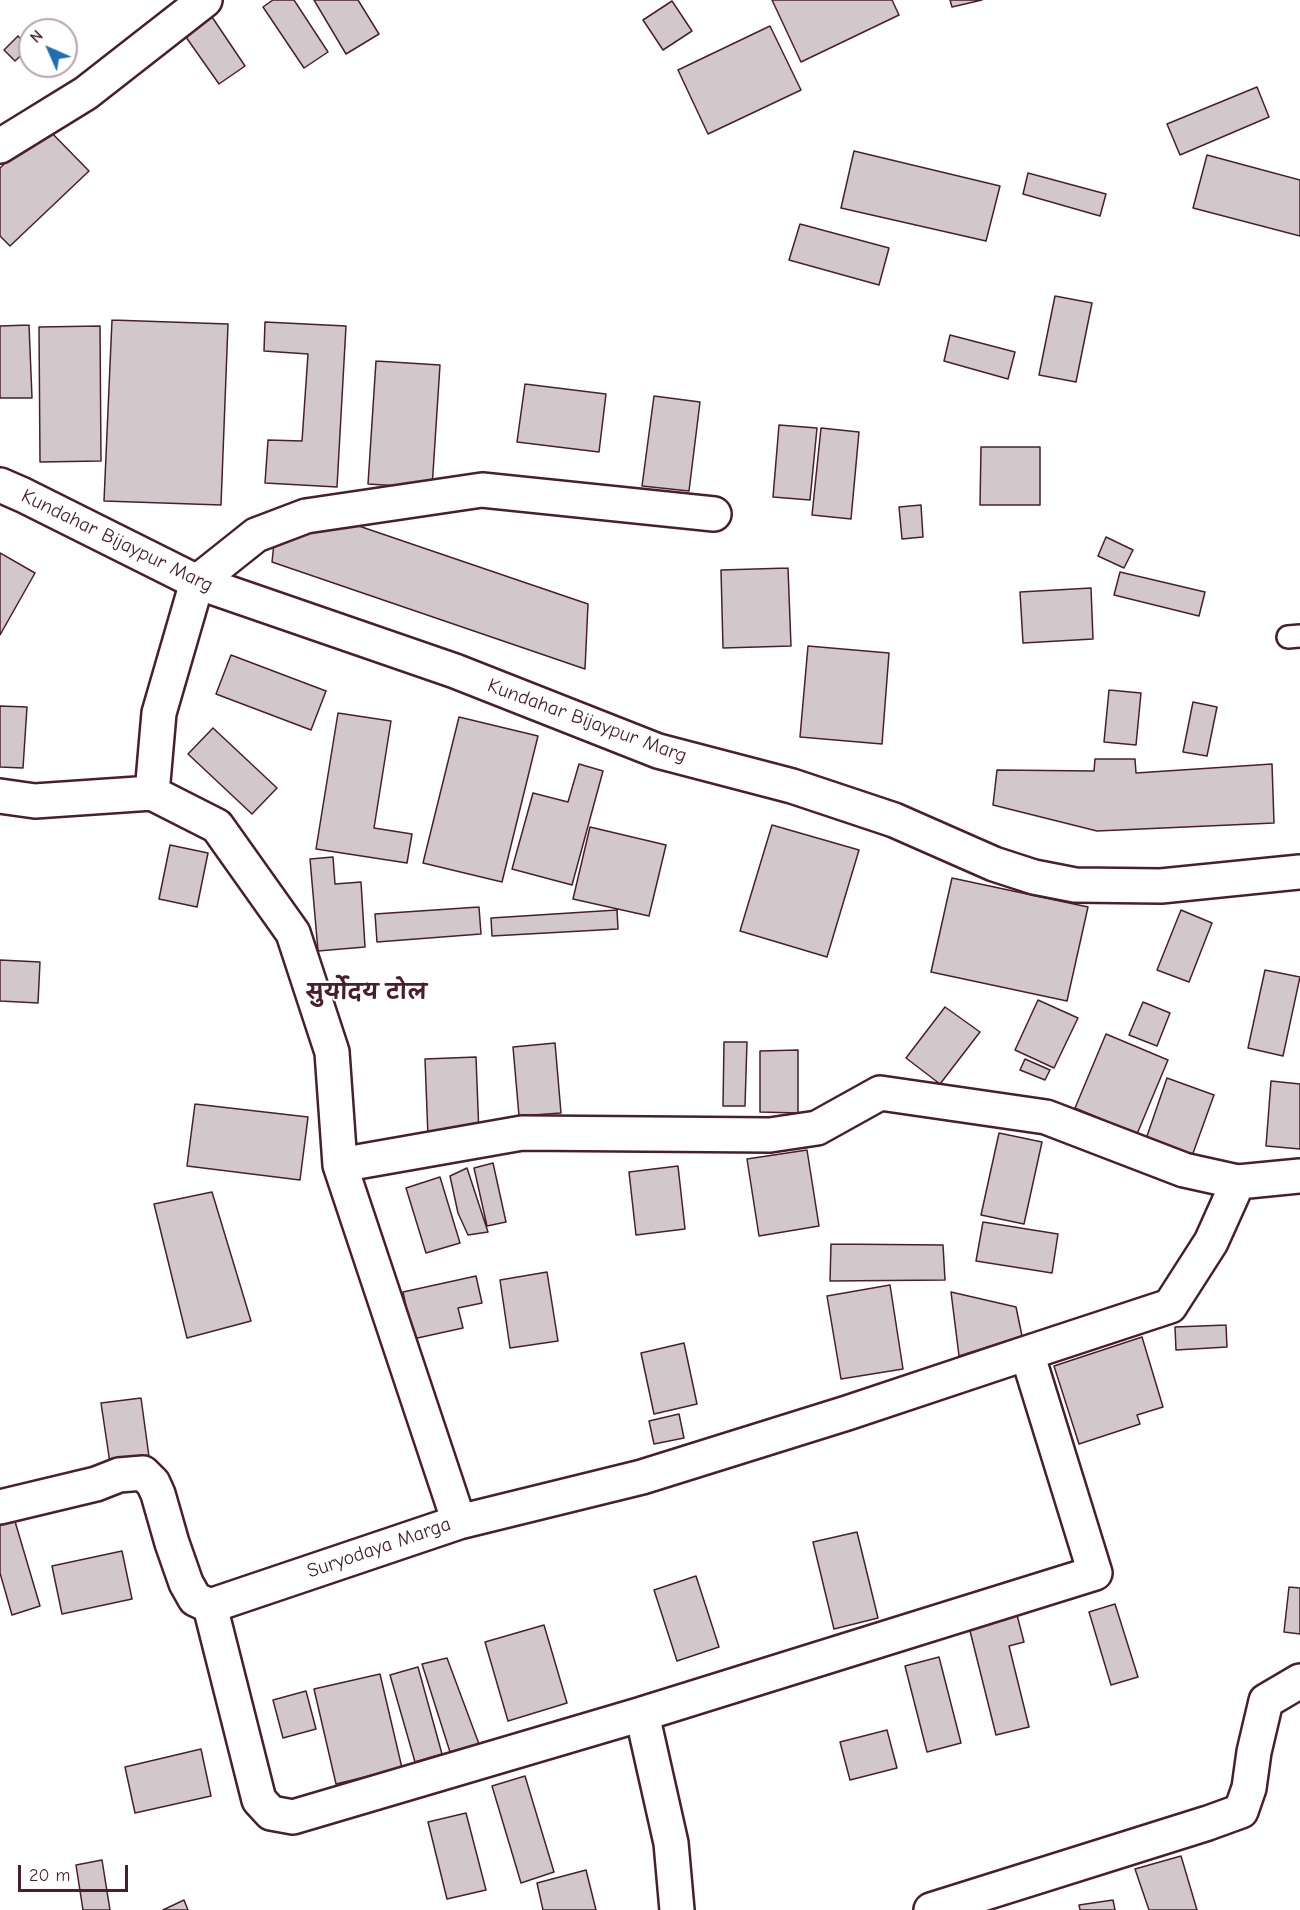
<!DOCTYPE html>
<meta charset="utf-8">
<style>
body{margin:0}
#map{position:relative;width:1300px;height:1910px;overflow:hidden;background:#fff;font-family:"Comic Neue",sans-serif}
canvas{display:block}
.north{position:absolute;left:18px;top:18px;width:60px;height:60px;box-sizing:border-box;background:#fff;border:2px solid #b7a5aa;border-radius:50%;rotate:315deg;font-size:16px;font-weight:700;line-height:24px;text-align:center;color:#4a1f2b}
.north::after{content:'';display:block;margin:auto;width:21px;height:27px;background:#1f6fb2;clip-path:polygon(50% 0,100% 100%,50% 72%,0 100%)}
.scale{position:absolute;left:18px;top:1865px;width:110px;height:27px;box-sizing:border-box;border:3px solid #4a1f2b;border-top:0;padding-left:8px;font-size:18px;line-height:21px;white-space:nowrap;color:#4a1f2b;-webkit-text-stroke:4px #fff;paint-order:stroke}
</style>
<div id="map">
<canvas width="1300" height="1910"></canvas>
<div class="north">N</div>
<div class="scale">20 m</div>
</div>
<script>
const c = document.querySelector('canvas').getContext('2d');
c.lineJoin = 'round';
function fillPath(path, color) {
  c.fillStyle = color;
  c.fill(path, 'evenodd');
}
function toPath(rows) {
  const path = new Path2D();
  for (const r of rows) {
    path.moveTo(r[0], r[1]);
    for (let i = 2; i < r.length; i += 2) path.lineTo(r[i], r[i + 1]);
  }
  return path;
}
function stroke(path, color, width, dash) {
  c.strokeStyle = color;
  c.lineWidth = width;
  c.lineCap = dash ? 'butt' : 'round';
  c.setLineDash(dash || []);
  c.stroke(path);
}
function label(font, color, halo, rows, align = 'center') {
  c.font = font + ' "Comic Neue","Playpen Sans Deva",sans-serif';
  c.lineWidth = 4.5;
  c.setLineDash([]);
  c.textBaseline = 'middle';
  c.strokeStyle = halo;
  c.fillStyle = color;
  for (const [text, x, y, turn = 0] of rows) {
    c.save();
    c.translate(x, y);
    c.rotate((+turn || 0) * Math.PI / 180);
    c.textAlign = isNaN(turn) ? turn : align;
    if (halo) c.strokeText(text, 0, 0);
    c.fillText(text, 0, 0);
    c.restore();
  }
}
const building = toPath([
 [273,0,294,0,328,52,304,68,263,7,273,0],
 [314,0,358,0,379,34,346,54,314,0],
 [772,0,892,0,899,15,801,62,772,0],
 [950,0,982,0,952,7,950,0],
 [672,1,692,31,663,50,643,20,672,1],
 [208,11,245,66,219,84,181,30,208,11],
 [770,26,801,90,708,134,678,70,770,26],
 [18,36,29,48,15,61,4,50,18,36],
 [1257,87,1269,117,1180,155,1167,124,1257,87],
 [44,125,89,171,10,246,0,236,0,168,44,125],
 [854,151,1000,186,986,241,841,208,854,151],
 [1207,155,1300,180,1300,236,1193,208,1207,155],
 [1028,173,1106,194,1100,216,1023,194,1028,173],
 [800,224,889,248,879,285,789,260,800,224],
 [1055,296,1092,303,1076,382,1039,375,1055,296],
 [112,320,228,324,221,505,104,501,112,320],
 [265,322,346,326,337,487,265,483,268,440,302,441,308,354,264,351,265,322],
 [29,325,32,398,0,398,0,326,29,325],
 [100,326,101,461,40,462,39,327,100,326],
 [950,335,1015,352,1008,379,944,361,950,335],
 [376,361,440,365,432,488,368,484,376,361],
 [525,384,606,394,599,452,517,442,525,384],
 [654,396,700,402,689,491,642,486,654,396],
 [779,425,817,428,810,500,773,497,779,425],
 [821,428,859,432,851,519,812,515,821,428],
 [981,447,1040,447,1040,505,980,505,981,447],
 [921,505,923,537,902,539,899,507,921,505],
 [353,524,588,604,585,669,272,562,275,533,353,524],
 [1106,537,1133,550,1124,568,1098,556,1106,537],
 [0,553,35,573,0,635,0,553],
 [788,568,791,646,723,648,721,570,788,568],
 [1120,572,1205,592,1199,616,1114,595,1120,572],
 [1091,588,1093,639,1023,643,1020,592,1091,588],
 [808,646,889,653,882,744,800,737,808,646],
 [231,655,326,691,311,730,216,694,231,655],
 [1109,690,1141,693,1136,745,1104,742,1109,690],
 [1193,702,1217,707,1207,756,1183,752,1193,702],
 [0,706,27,707,23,768,0,767,0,706],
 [338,713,391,721,374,828,412,834,407,863,316,849,338,713],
 [459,717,538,736,502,882,423,863,459,717],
 [213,728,277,788,252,814,188,754,213,728],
 [1095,759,1135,759,1136,773,1272,764,1274,823,1097,831,993,805,997,770,1094,771,1095,759],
 [579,764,603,771,572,885,512,869,533,793,568,802,579,764],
 [772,825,859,850,827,957,740,931,772,825],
 [590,827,666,845,649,916,573,899,590,827],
 [170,845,208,853,197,907,159,899,170,845],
 [333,857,335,884,361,882,365,947,318,951,310,859,333,857],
 [952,878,1088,907,1067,1001,931,972,952,878],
 [479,907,481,934,377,942,375,914,479,907],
 [617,910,618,929,492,936,491,918,617,910],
 [1181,910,1212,923,1189,982,1157,970,1181,910],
 [0,960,40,962,38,1003,0,1001,0,960],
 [1265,970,1300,977,1283,1056,1248,1048,1265,970],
 [1038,1000,1078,1018,1054,1068,1015,1050,1038,1000],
 [1143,1002,1170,1013,1157,1046,1129,1035,1143,1002],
 [945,1007,980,1032,940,1084,906,1058,945,1007],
 [1106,1034,1168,1060,1137,1134,1075,1108,1106,1034],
 [724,1042,747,1042,745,1106,723,1106,724,1042],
 [555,1043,561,1113,519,1116,513,1047,555,1043],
 [798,1050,798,1113,760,1112,760,1051,798,1050],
 [476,1057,479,1135,428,1137,425,1059,476,1057],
 [1025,1059,1050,1070,1045,1080,1020,1070,1025,1059],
 [1167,1078,1214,1095,1192,1156,1146,1139,1167,1078],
 [1271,1081,1300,1084,1300,1149,1266,1146,1271,1081],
 [195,1104,308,1117,300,1180,187,1166,195,1104],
 [999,1133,1042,1142,1024,1224,981,1215,999,1133],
 [807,1150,819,1226,759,1236,747,1159,807,1150],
 [493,1163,506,1222,487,1226,474,1168,493,1163],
 [678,1166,685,1229,636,1235,629,1172,678,1166],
 [467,1168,488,1232,468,1235,458,1213,450,1176,467,1168],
 [440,1177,460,1243,426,1253,406,1188,440,1177],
 [212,1192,251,1321,187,1338,154,1204,212,1192],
 [983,1222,1058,1234,1052,1273,976,1261,983,1222],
 [831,1244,943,1245,945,1280,830,1281,831,1244],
 [547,1272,558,1341,510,1348,500,1280,547,1272],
 [476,1276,482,1303,458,1308,463,1328,413,1339,403,1292,476,1276],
 [890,1285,903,1369,841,1379,827,1296,890,1285],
 [951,1292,1016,1307,1022,1336,959,1356,951,1292],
 [1226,1325,1227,1347,1176,1350,1175,1327,1226,1325],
 [1142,1337,1163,1407,1137,1415,1140,1424,1079,1444,1054,1366,1142,1337],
 [684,1343,697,1404,654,1414,641,1353,684,1343],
 [141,1398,150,1464,111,1470,101,1403,141,1398],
 [679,1414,684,1438,654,1444,649,1421,679,1414],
 [14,1518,40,1606,12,1615,0,1573,0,1522,14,1518],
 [857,1532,878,1618,834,1629,813,1542,857,1532],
 [122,1551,132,1599,62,1614,52,1566,122,1551],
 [696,1576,719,1647,677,1661,654,1590,696,1576],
 [1289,1587,1300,1588,1300,1634,1284,1632,1289,1587],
 [1115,1604,1138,1677,1111,1685,1089,1612,1115,1604],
 [1017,1615,1024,1642,1009,1646,1029,1727,996,1735,969,1627,1017,1615],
 [544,1625,567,1703,508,1721,485,1642,544,1625],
 [939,1657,961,1743,927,1752,905,1666,939,1657],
 [447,1658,479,1744,450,1752,422,1664,447,1658],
 [418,1667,442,1754,415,1762,390,1675,418,1667],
 [380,1674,402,1768,336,1784,314,1689,380,1674],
 [306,1691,316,1729,283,1738,273,1700,306,1691],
 [887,1730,897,1768,850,1780,840,1742,887,1730],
 [201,1749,211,1796,135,1813,125,1767,201,1749],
 [525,1776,554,1872,521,1883,492,1786,525,1776],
 [466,1813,486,1890,447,1899,428,1822,466,1813],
 [1181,1856,1197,1910,1149,1910,1135,1869,1181,1856],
 [102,1860,110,1910,83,1910,76,1865,102,1860],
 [586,1870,596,1910,543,1910,537,1883,586,1870],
 [184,1900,188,1910,163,1910,184,1900],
 [1113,1900,1115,1910,1080,1910,1079,1905,1113,1900]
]);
fillPath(building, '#d2c7cb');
stroke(building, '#4a1f2b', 1.5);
const service = toPath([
 [1288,637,1300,636]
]);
const minor = toPath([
 [0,146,86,93,205,0],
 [152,793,159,713,197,582,256,535,306,516,482,490,714,514],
 [0,796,35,801,152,793,217,826,293,933,332,1052,340,1165,459,1522,210,1606,259,1800,271,1813,293,1817,642,1714,671,1843,677,1910],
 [340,1165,522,1133,770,1135,817,1128,880,1093,1046,1117,1184,1170,1238,1182],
 [1027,1353,1170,1306,1211,1242,1238,1182,1300,1176],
 [0,1507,96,1484,119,1475,143,1473,153,1483,158,1494,172,1543,186,1583,195,1599,210,1606],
 [459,1522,642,1477,847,1413,1027,1353,1095,1573,642,1714],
 [931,1910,1208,1823,1241,1811,1249,1788,1254,1752,1266,1701,1300,1681]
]);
const secondary = toPath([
 [0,485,23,495,197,582,455,671,658,751,792,786,894,820,994,864,1034,877,1075,885,1161,886,1300,872]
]);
stroke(service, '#4a1f2b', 26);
stroke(minor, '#4a1f2b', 38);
stroke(secondary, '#4a1f2b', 38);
stroke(service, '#fff', 21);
stroke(minor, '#fff', 33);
stroke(secondary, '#fff', 33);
label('20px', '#4a1f2b', '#fff', [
 ["Kundahar Bijaypur Marg",117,541,26],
 ["Kundahar Bijaypur Marg",587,721,20],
 ["Suryodaya Marga",379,1548,-19]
]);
label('bold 21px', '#4a1f2b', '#fff', [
 ["सुर्योदय टोल",366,993]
]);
</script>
